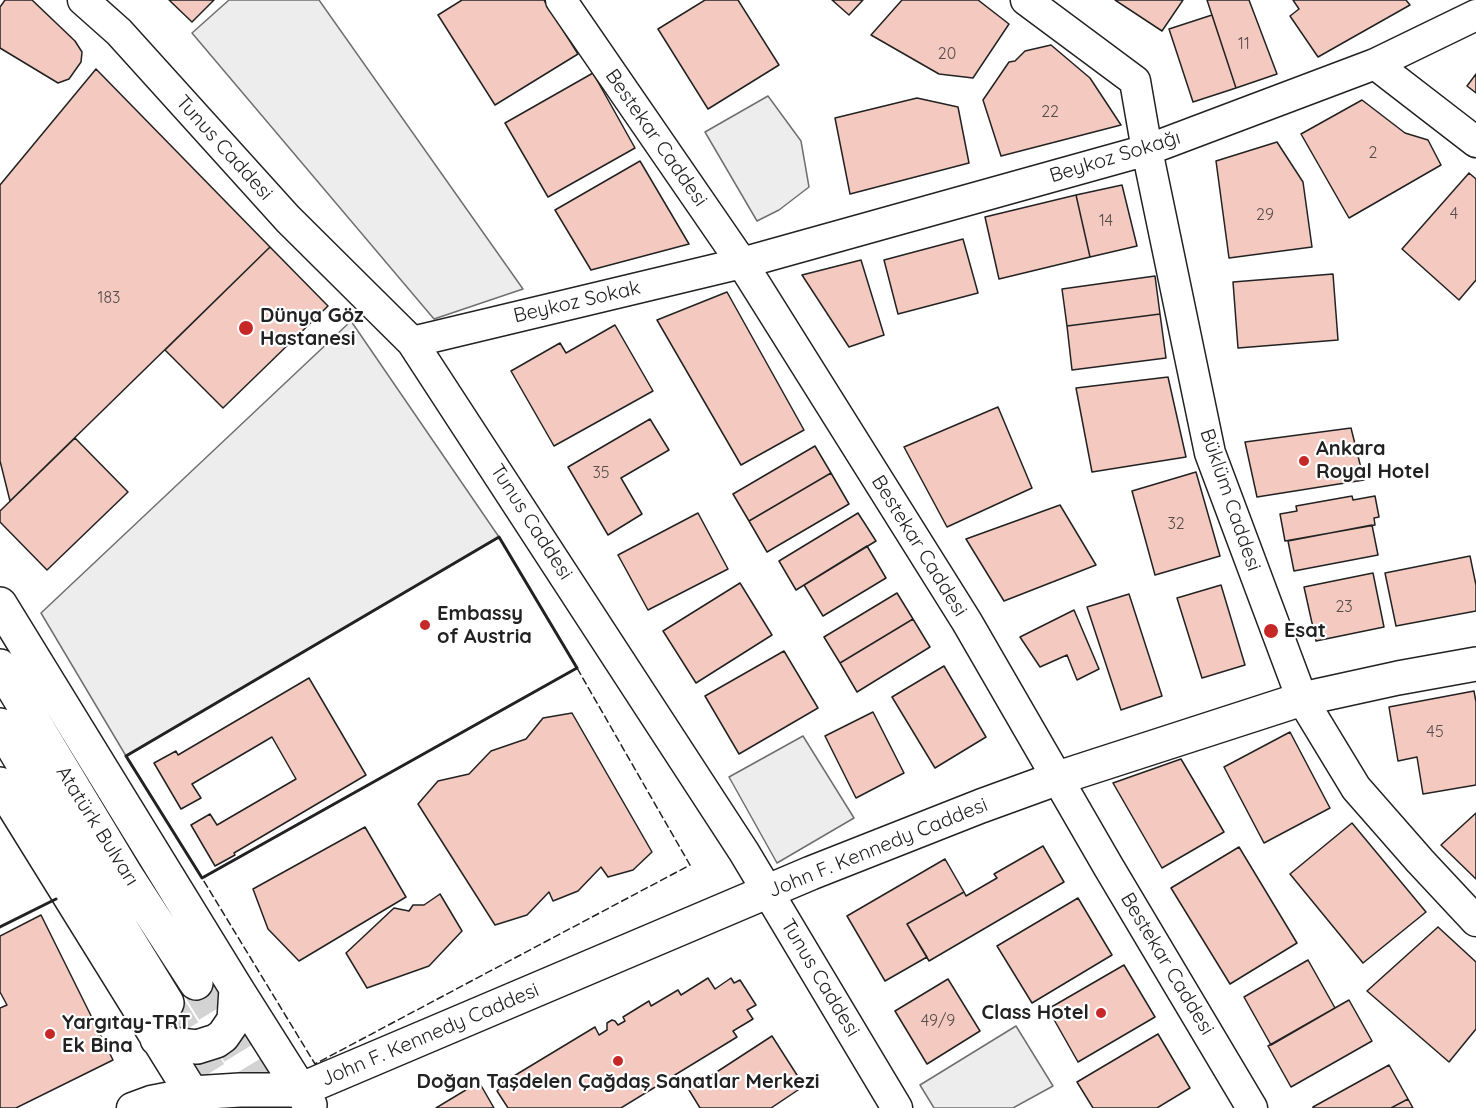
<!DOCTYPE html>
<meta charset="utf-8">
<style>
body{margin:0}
canvas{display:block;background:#fff}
</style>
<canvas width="1476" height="1108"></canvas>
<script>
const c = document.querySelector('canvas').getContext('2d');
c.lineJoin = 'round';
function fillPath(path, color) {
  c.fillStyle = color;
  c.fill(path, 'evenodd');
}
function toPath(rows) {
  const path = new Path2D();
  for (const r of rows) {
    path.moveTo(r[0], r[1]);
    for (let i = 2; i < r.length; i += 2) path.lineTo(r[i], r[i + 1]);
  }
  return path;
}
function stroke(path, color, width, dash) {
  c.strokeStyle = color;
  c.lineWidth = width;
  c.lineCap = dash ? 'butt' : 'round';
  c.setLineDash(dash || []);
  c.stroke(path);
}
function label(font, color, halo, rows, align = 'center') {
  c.font = font + ' Quicksand,sans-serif';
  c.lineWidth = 4.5;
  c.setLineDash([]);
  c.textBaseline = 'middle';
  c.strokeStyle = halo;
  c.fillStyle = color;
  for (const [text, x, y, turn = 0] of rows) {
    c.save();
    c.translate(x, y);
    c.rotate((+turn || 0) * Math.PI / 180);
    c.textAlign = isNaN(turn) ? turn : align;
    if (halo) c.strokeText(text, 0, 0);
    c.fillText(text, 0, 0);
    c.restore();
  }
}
const parking = toPath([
 [229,0,319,0,523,289,434,319,192,33,229,0],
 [768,96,801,141,809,187,779,210,757,221,705,132,768,96],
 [351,321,499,537,126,756,41,613,351,321],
 [803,736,854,818,777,863,729,777,803,736],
 [1016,1026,1053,1086,1013,1108,934,1108,920,1085,1016,1026]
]);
fillPath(parking, '#ededed');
stroke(parking, '#6f6f6f', 1.5);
const building = toPath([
 [5,0,32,0,75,41,82,52,81,62,69,79,58,83,0,48,0,7,5,0],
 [169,0,214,0,192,22,169,0],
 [462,0,544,0,578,54,495,105,438,15,462,0],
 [705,0,738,0,779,65,708,109,658,29,705,0],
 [832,0,863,0,849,15,832,0],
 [902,0,978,0,1009,24,973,78,939,74,871,35,902,0],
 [1115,0,1183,0,1162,31,1115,0],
 [1207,0,1249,0,1277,74,1236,88,1207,0],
 [1293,0,1406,0,1410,5,1318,57,1290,16,1299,9,1293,0],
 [1212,15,1236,88,1193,102,1169,29,1212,15],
 [1051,45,1090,78,1121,125,1001,156,983,100,1009,62,1015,61,1025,51,1051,45],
 [96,69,270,247,10,501,0,461,0,185,96,69],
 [593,73,635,148,548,197,505,123,593,73],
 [1476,74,1476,93,1467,86,1476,74],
 [917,98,958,107,969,163,850,194,835,118,917,98],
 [1362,100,1405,133,1428,140,1441,165,1349,218,1301,134,1362,100],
 [1277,142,1303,182,1312,247,1229,258,1216,161,1277,142],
 [640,161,689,244,591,270,555,210,640,161],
 [1469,173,1476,179,1476,280,1459,300,1402,249,1469,173],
 [1122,185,1137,246,1090,257,1076,195,1122,185],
 [1076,195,1090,257,999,279,985,217,1076,195],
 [963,239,978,293,898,314,884,260,963,239],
 [270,247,328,306,223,408,165,350,270,247],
 [861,260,884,335,849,347,802,275,861,260],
 [1333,274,1338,340,1238,348,1233,282,1333,274],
 [1155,276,1160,314,1067,326,1062,289,1155,276],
 [727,292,804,430,741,465,657,320,727,292],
 [1160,314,1166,358,1072,370,1067,326,1160,314],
 [615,325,653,391,554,446,511,371,560,343,566,353,615,325],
 [1168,377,1186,457,1092,472,1076,388,1168,377],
 [998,407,1032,488,947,527,904,447,998,407],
 [650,419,669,450,621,478,642,514,608,535,568,467,650,419],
 [1351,428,1364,480,1257,497,1245,442,1351,428],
 [75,438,128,492,47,570,0,522,0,511,75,438],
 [815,446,831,473,749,521,733,494,815,446],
 [1196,472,1220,556,1155,575,1132,491,1196,472],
 [831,473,849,504,767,552,749,521,831,473],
 [1352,496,1353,500,1375,496,1379,517,1374,518,1375,525,1285,541,1280,514,1297,511,1296,506,1352,496],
 [1060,505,1096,565,1004,601,966,539,1060,505],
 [698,513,728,569,648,610,618,555,698,513],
 [858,513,876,541,796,590,779,561,858,513],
 [1372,525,1378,555,1294,571,1288,541,1372,525],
 [867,546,886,578,823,616,804,585,867,546],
 [1470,556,1476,585,1476,611,1396,626,1385,573,1470,556],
 [1373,573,1384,627,1316,641,1304,587,1373,573],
 [740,583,772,635,696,683,663,631,740,583],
 [1221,585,1245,665,1202,678,1177,598,1221,585],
 [897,593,913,619,840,663,824,637,897,593],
 [1129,594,1162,696,1121,710,1087,607,1129,594],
 [1074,610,1099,669,1077,680,1067,655,1040,667,1020,637,1074,610],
 [913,619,930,647,857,692,840,663,913,619],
 [784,651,818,708,739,754,705,696,784,651],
 [944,666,986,737,935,768,892,697,944,666],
 [309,678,366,775,234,853,235,855,215,866,191,825,210,814,217,825,296,779,272,737,192,784,201,798,181,809,154,763,176,751,178,755,309,678],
 [1474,691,1476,702,1476,785,1423,794,1417,757,1398,761,1389,707,1474,691],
 [873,712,904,773,856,798,825,736,873,712],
 [572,713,652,852,633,870,608,877,601,867,578,891,553,901,549,892,527,915,495,925,418,804,438,781,469,774,491,751,526,739,543,718,572,713],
 [1290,732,1330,808,1264,843,1224,767,1290,732],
 [1181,759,1224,832,1162,868,1113,783,1181,759],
 [1476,813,1476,879,1441,845,1476,813],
 [1352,823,1426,912,1363,963,1290,874,1352,823],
 [365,827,406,897,299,961,268,929,253,889,365,827],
 [1043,846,1064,882,929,961,907,924,964,892,966,896,997,878,994,874,1043,846],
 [1239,847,1297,943,1230,984,1171,888,1239,847],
 [945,859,964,892,907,924,927,957,885,981,847,916,945,859],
 [440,894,462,931,429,966,367,988,346,953,394,908,409,911,413,905,424,905,440,894],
 [1078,898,1112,955,1032,1003,997,946,1078,898],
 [41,915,113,1060,16,1108,0,1108,0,1008,7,1005,0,992,0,936,41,915],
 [1438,927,1476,962,1476,1029,1449,1062,1367,991,1438,927],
 [1308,960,1335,1008,1271,1045,1244,997,1308,960],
 [1124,965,1155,1017,1078,1062,1048,1009,1124,965],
 [708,978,715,989,731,978,734,983,740,980,756,1005,747,1010,753,1019,733,1031,737,1037,621,1108,508,1108,497,1091,500,1088,499,1085,595,1027,599,1035,607,1030,607,1023,612,1020,615,1021,618,1025,625,1021,623,1017,649,1001,651,1006,678,990,681,995,708,978],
 [948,979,980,1031,927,1064,895,1011,948,979],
 [1349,1000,1372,1041,1291,1087,1268,1046,1349,1000],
 [1158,1034,1190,1088,1157,1108,1093,1108,1077,1082,1158,1034],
 [772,1036,804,1086,771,1108,700,1108,689,1090,772,1036],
 [1389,1065,1408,1099,1391,1108,1313,1108,1313,1107,1389,1065],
 [479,1082,494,1108,436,1108,479,1082],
 [1408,1099,1413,1108,1391,1108,1408,1099]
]);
fillPath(building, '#f3c9c0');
stroke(building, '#222', 1.5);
stroke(toPath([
 [196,983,272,1108],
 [167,1003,232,1108]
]), '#d3d3d3', 33, [33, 16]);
const minor = toPath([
 [83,0,119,32,288,219,412,342,744,852,897,1108],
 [561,0,742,263,967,622,1108,866,1252,1108],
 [1026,0,1135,81,1147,150,1210,453,1302,699,1356,788,1420,861,1476,921],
 [1375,64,1476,142],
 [412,342,742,263,1147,150,1375,64,1476,15],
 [132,1108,151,1101,192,1093]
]);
const major = toPath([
 [0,604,236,988,310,1105],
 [0,666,126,875,196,983],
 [0,725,97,889,167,1003],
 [0,784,201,1108],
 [157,1039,171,1044,197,1047,216,1041,223,1036,234,1020,236,988],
 [192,1093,240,1090,300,1090,811,873,981,806,1058,778,1302,699,1398,678,1476,664]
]);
stroke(minor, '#222', 33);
stroke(major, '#222', 36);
stroke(minor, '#fff', 30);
stroke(major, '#fff', 33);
stroke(toPath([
 [577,668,690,865,315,1064,202,878,577,668]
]), '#222', 1.5, [8, 3]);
stroke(toPath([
 [499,537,577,668,202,878,126,756,499,537],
 [0,927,56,899]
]), '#222', 3);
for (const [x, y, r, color] of [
 [246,328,8,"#c62828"],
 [1304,461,6,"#c62828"],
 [425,625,6,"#c62828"],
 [1271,631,8,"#c62828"],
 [1101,1013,6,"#c62828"],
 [50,1034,6,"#c62828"],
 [618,1061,6,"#c62828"]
]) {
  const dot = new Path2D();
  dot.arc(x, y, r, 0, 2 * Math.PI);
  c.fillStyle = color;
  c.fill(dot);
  stroke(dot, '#fff', 2);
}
label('16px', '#564c4a', null, [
 ["11",1244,44],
 ["20",947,54],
 ["22",1050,112],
 ["2",1373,153],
 ["4",1454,214],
 ["29",1265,215],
 ["14",1106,221],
 ["183",109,298],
 ["35",601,473],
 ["32",1176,524],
 ["23",1344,607],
 ["45",1435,732],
 ["49/9",938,1021]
]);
label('20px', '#222', '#fff', [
 ["Bestekar Caddesi",656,138,55],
 ["Tunus Caddesi",224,148,48],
 ["Beykoz Sokağı",1115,157,-17],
 ["Beykoz Sokak",577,302,-13],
 ["Büklüm Caddesi",1230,500,71],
 ["Tunus Caddesi",531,522,57],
 ["Bestekar Caddesi",919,546,58],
 ["Atatürk Bulvarı",97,826,58],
 ["John F. Kennedy Caddesi",878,848,-22],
 ["Bestekar Caddesi",1167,964,59],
 ["Tunus Caddesi",820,978,59],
 ["John F. Kennedy Caddesi",430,1035,-23]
]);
label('bold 20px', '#222', '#fff', [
 ["Dünya Göz",260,316],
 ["Hastanesi",260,339],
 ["Ankara",1316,449],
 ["Royal Hotel",1316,472],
 ["Embassy",437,614],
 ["of Austria",437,637],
 ["Esat",1284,631],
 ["Class Hotel",1089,1013,"right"],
 ["Yargıtay-TRT",62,1023],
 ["Ek Bina",62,1046],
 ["Doğan Taşdelen Çağdaş Sanatlar Merkezi",618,1082,"center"]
], 'left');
</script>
